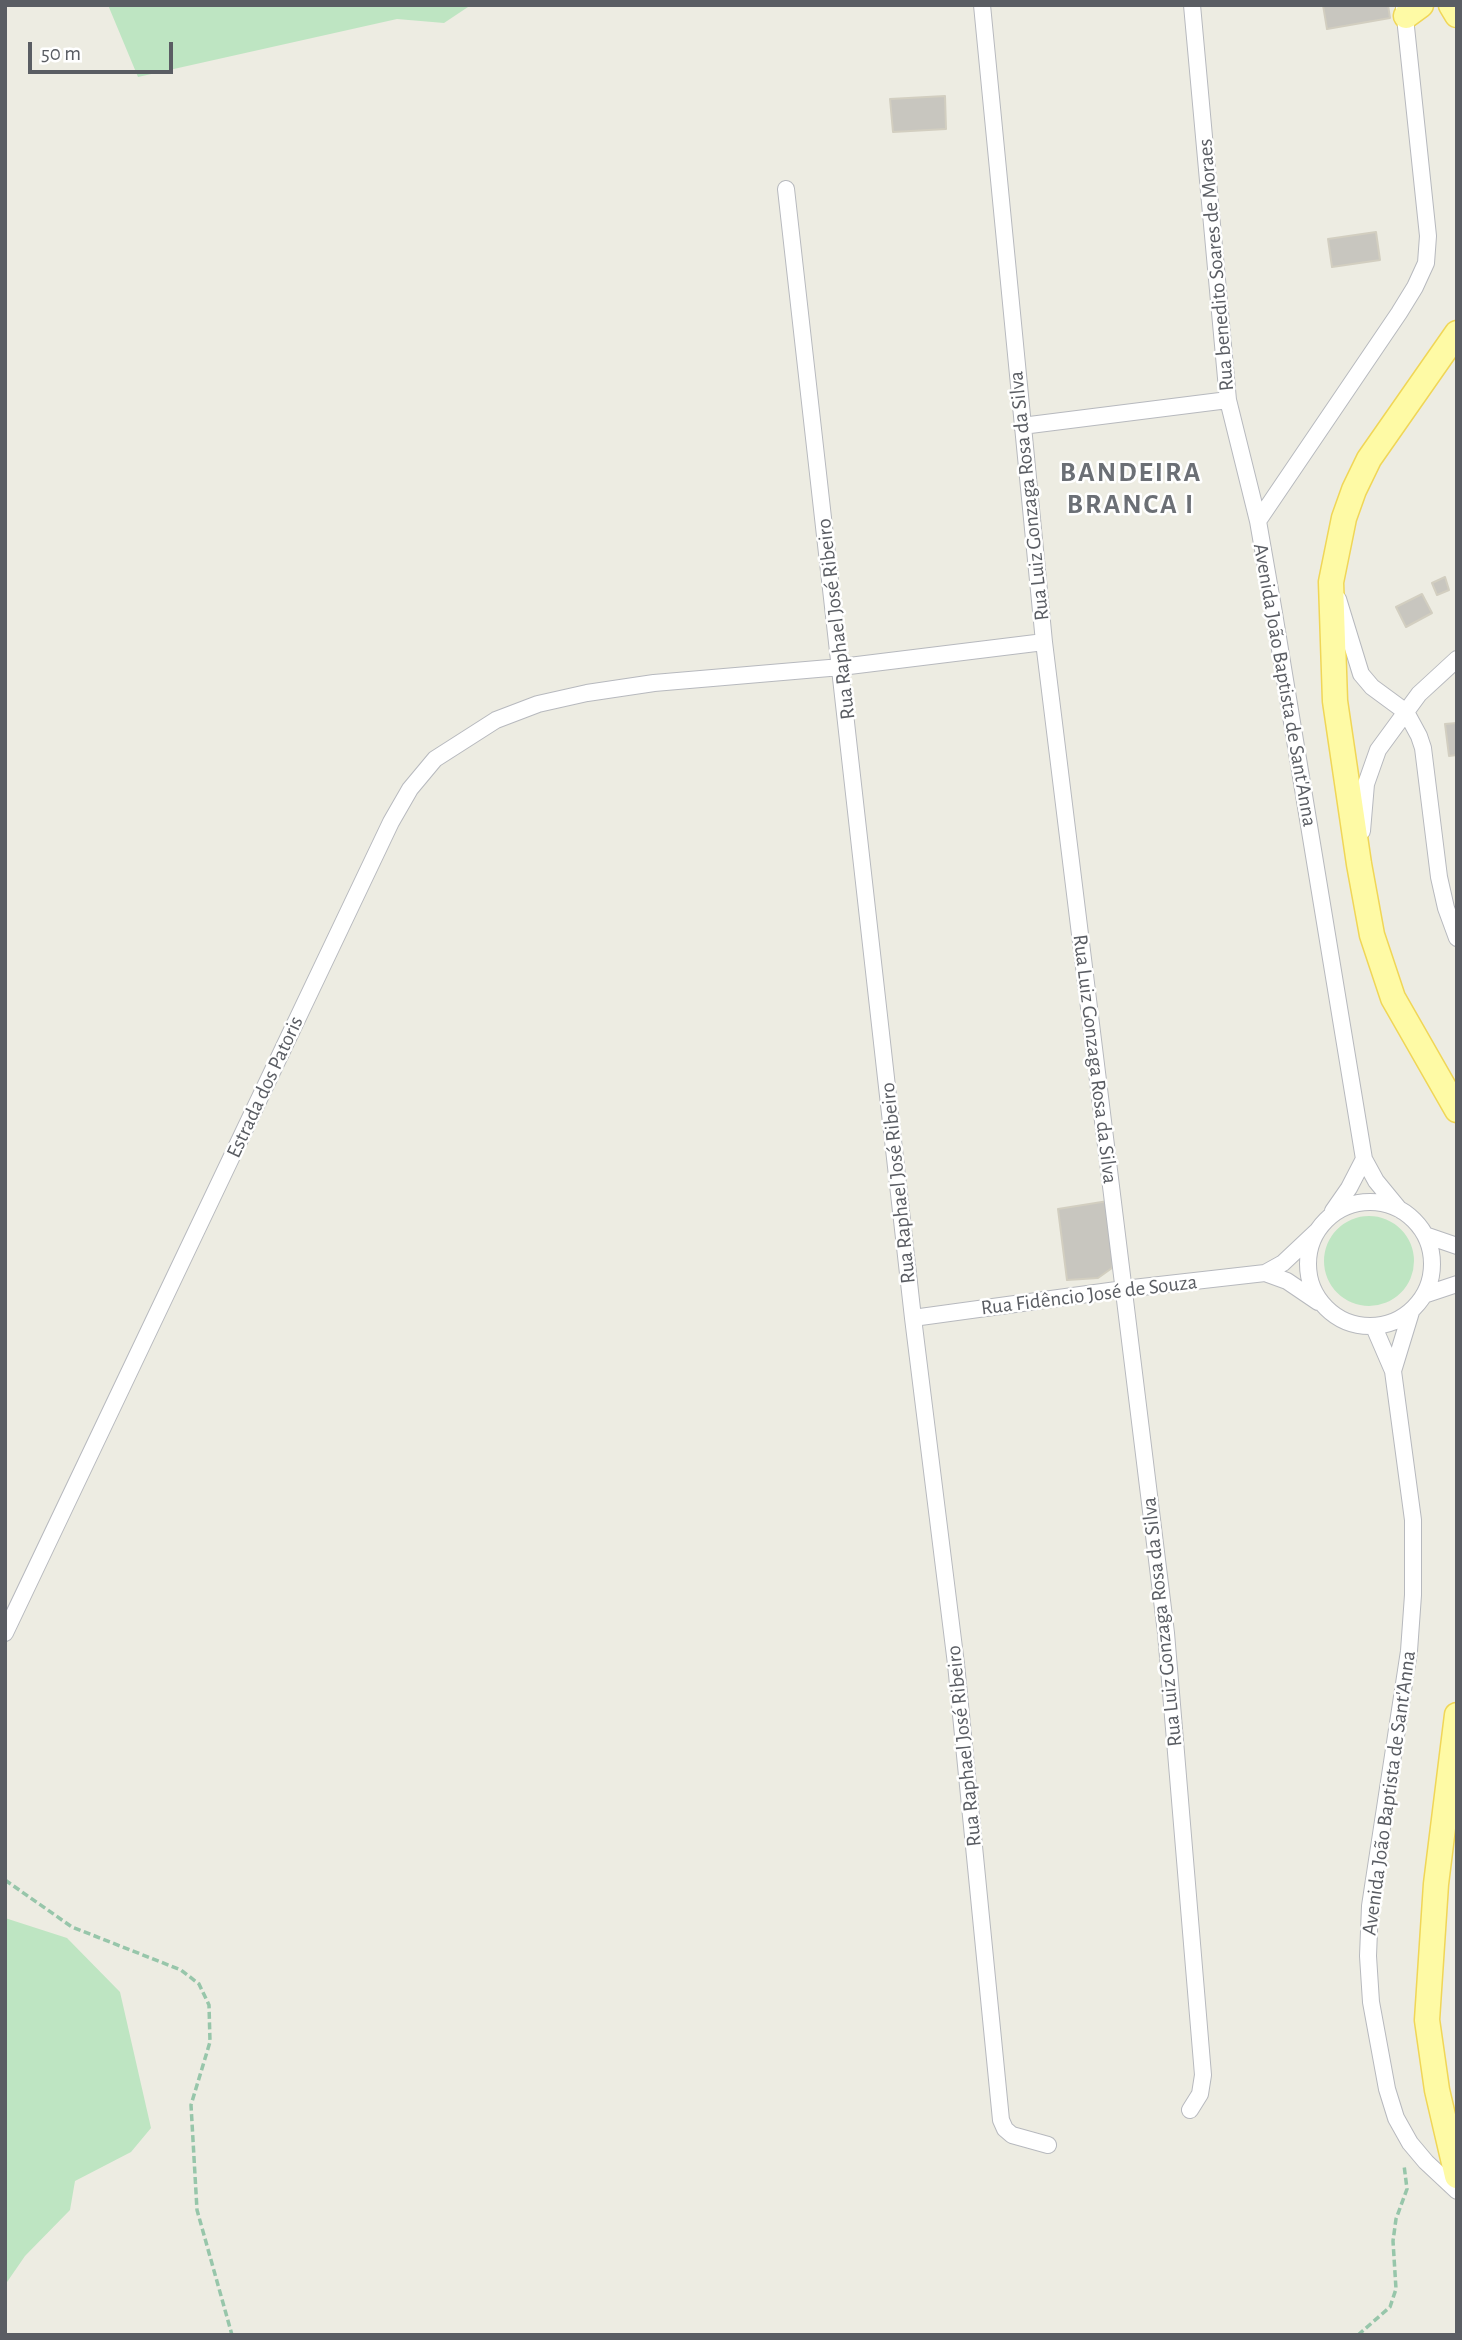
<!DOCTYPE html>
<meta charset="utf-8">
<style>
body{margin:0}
#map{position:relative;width:1462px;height:2340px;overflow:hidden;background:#edece2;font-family:"Alegreya Sans",sans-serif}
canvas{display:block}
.frame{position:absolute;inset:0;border:7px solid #5a5d63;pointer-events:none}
.scale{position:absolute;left:28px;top:42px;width:145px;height:32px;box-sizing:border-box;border:4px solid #5a5d63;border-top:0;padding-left:9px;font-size:21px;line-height:24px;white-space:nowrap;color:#5a5d63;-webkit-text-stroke:5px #fff;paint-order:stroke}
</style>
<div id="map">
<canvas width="1462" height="2340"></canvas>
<div class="frame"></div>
<div class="scale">50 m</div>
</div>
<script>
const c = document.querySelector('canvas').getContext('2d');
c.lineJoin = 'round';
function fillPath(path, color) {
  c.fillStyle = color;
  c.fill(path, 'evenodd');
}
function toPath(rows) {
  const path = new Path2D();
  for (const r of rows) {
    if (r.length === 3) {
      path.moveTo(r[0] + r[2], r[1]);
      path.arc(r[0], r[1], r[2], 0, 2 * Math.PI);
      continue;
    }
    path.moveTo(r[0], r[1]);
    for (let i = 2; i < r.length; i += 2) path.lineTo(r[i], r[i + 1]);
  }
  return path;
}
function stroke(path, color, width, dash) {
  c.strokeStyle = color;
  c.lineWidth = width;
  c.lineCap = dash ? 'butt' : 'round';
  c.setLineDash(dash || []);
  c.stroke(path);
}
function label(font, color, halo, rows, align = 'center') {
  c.font = font + ' "Alegreya Sans",sans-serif';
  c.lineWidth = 5;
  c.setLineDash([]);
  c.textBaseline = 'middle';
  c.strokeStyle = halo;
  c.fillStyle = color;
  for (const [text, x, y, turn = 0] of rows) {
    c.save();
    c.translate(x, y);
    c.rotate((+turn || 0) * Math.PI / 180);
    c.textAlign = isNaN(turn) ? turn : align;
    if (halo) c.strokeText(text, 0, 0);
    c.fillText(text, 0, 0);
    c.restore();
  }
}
fillPath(toPath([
 [108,5,471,5,444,23,397,19,138,77],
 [1369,1261,45],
 [5,1918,67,1938,120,1992,151,2128,131,2152,75,2181,70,2210,25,2256,5,2285]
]), '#bee5c2');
const building = toPath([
 [1323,5,1388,5,1390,18,1327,29,1323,5],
 [945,96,946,129,893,132,890,99,945,96],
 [1376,232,1380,260,1332,267,1328,239,1376,232],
 [1445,577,1449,590,1437,595,1432,583,1445,577],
 [1422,594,1432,613,1406,627,1396,607,1422,594],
 [1457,723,1457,755,1449,756,1445,724,1457,723],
 [1108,1201,1114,1250,1112,1268,1098,1278,1067,1280,1058,1209,1108,1201]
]);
fillPath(building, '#c8c6bf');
stroke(building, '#d2cec0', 2);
const minor = toPath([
 [982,5,1044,642,1166,1633,1203,2075,1200,2094,1190,2110],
 [1192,5,1228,400,1258,521,1273,607,1364,1159,1376,1181,1399,1209],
 [786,189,913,1318,956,1664,1001,2120,1005,2129,1012,2135,1048,2145],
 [1022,426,1228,400],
 [1258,521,1399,313,1415,287,1426,263,1428,236,1404,8],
 [1338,599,1361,674,1372,687,1406,712,1419,736,1423,748,1439,877,1446,908,1457,938],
 [1362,831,1366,784,1378,750,1419,694,1457,659],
 [1370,1264,62],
 [1333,1211,1349,1188,1364,1159],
 [1425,1235,1457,1246],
 [1265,1273,1287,1281,1318,1302],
 [1424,1295,1457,1284],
 [913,1318,1124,1289,1265,1273,1283,1263,1317,1231],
 [1374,1327,1393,1371,1413,1520,1413,1595,1409,1651,1370,1906,1368,1956,1371,2002,1387,2089,1396,2118,1410,2143,1426,2162,1457,2191],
 [1393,1371,1411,1312],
 [5,1633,391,822,410,789,435,759,496,720,538,704,587,693,654,683,841,667,1044,642]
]);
const primary = toPath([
 [1451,5,1457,15],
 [1406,16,1421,5],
 [1457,333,1369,459,1354,490,1344,518,1331,582,1335,701,1359,864,1372,935,1393,998,1457,1110],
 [1457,1715,1436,1884,1427,2020,1437,2090,1457,2176]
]);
stroke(minor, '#b7b9be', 18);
stroke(primary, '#f0d657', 27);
stroke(toPath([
 [5,1880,72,1927,181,1970,199,1984,209,2005,210,2042,191,2105,197,2210,232,2335],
 [1358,2335,1390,2307,1396,2289,1393,2241,1396,2219,1407,2189,1404,2165]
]), '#97c6aa', 3.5, [7, 3.5]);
stroke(minor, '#fff', 16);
stroke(primary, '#fefaa5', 24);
label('21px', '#5a5d63', '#fff', [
 ["Rua benedito Soares de Moraes",1216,265,-95],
 ["Rua Luiz Gonzaga Rosa da Silva",1029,496,-96],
 ["Rua Raphael José Ribeiro",836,619,-97],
 ["Avenida João Baptista de Sant'Anna",1285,685,80],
 ["Rua Luiz Gonzaga Rosa da Silva",1095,1059,83],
 ["Estrada dos Patoris",265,1087,-65],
 ["Rua Raphael José Ribeiro",898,1183,-96],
 ["Rua Fidêncio José de Souza",1089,1295,-7],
 ["Rua Luiz Gonzaga Rosa da Silva",1162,1622,-96],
 ["Rua Raphael José Ribeiro",964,1746,-96],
 ["Avenida João Baptista de Sant'Anna",1389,1793,-82]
]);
c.letterSpacing = '2px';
label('bold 28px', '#6b6f75', '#fff', [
 ["BANDEIRA",1131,473],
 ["BRANCA I",1131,505]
]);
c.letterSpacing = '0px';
</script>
